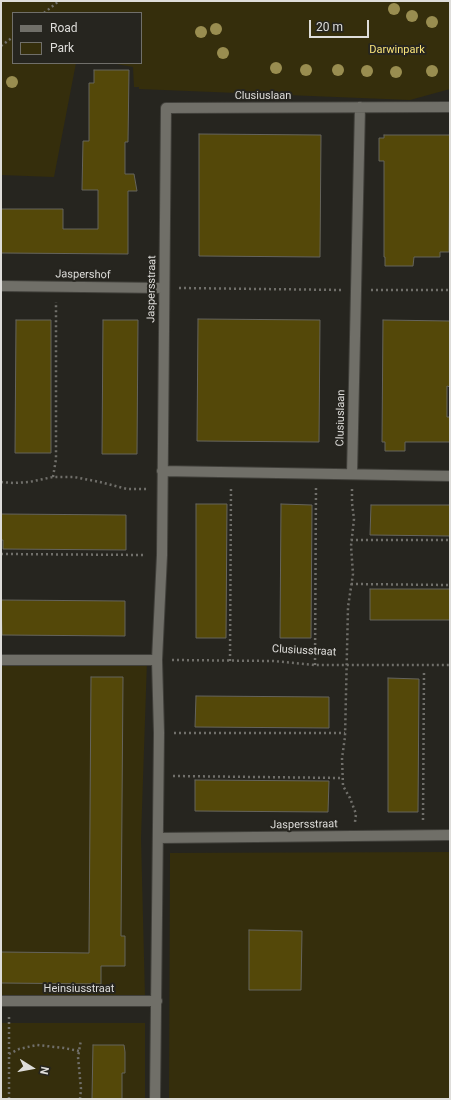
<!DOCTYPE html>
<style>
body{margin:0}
#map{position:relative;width:451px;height:1100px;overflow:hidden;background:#26251f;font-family:Roboto,sans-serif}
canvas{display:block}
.frame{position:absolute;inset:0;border:2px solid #deddda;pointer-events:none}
.legend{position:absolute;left:12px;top:12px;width:130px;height:52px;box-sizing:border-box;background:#26251f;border:1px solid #706f6a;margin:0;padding:5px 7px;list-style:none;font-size:12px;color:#deddda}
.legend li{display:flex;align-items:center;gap:8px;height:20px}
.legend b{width:20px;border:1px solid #706f6a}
.north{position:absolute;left:12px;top:1048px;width:40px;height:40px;-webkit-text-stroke:3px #26251f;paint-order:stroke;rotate:101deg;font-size:11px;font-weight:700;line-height:16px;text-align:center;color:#deddda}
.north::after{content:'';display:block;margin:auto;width:14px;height:18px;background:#deddda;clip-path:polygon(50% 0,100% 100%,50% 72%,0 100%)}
.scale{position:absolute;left:309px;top:20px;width:60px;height:18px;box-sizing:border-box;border:2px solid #deddda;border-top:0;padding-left:5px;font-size:12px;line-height:14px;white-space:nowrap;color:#deddda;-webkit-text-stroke:3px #26251f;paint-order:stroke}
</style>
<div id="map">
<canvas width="451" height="1100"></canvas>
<div class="frame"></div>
<ul class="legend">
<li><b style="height:5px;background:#706f68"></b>Road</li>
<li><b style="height:11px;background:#352e0c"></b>Park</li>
</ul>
<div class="north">N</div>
<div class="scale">20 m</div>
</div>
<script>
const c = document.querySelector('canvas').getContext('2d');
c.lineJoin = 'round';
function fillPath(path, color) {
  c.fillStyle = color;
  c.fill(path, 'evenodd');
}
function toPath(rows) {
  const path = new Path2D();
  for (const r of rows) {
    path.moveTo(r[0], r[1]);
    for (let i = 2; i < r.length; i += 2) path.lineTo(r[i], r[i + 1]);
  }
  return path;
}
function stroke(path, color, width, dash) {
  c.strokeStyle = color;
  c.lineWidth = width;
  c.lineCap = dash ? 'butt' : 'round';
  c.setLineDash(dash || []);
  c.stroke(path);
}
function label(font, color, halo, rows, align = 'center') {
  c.font = font + ' Roboto,sans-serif';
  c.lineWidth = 4;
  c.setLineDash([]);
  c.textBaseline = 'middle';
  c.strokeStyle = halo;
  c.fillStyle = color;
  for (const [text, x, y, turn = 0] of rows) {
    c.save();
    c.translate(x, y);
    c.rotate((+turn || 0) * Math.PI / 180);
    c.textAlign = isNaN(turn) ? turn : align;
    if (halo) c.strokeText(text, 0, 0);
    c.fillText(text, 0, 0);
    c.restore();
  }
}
fillPath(toPath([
 [1,1,450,1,450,89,410,100,139,89,139,87,134,87,133,67,111,63,141,63,141,13,13,13,13,63,76,63,54,177,1,175],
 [1,661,147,661,141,838,145,997,1,997],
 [450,852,450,1099,169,1099,170,853],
 [1,1023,145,1023,145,1099,1,1099]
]), '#352e0c');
const building = toPath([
 [94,70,129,70,128,142,125,142,125,174,134,174,137,191,128,191,128,254,1,253,1,209,63,209,63,229,98,229,98,190,82,190,83,141,89,141,89,83,94,83,94,70],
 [199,134,321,135,320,257,199,256,199,134],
 [384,135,450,135,449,252,440,252,440,257,414,257,413,266,385,266,385,257,384,257,384,161,379,161,379,138,384,138,384,135],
 [198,319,320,320,319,442,197,441,198,319],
 [16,320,51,320,51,453,15,453,16,320],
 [103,320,138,320,137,454,102,454,103,320],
 [383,320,450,321,450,387,447,386,447,417,450,417,450,442,405,442,405,451,385,451,385,442,382,442,383,320],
 [196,504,227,504,226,638,196,638,196,504],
 [281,504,312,505,311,638,280,638,281,504],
 [371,505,450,505,450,536,370,535,371,505],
 [1,514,126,515,126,550,3,549,3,540,1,540,1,514],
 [370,589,450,589,450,620,370,620,370,589],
 [1,600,125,601,125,636,2,635,1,600],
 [91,677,123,677,121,936,125,936,125,966,101,966,101,984,1,983,1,952,89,953,91,677],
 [388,678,419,679,418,812,388,812,388,678],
 [196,696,329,697,329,728,195,727,196,696],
 [195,780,329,781,328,812,195,811,195,780],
 [249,930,302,931,301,990,249,990,249,930],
 [93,1045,124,1045,125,1052,125,1073,122,1073,122,1099,92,1099,93,1045]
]);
fillPath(building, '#544809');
stroke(building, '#65645d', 1);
const minor = toPath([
 [1,286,164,288],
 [162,471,450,476],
 [352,474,360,107],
 [1,660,157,660],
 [158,838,450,835],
 [1,1001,157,1001],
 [155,1099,159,733,157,660,162,555,166,108,450,107]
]);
stroke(minor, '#41403b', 12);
stroke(toPath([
 [44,13,59,1],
 [1,46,13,37],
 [179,288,342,290],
 [371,290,450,290],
 [53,477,56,459,56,302],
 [1,482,13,483,29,482,53,477,74,477,100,482,127,489,149,489],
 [352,489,352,503,354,519,351,546,353,574,348,607,345,737,342,758,343,786,350,798,356,814,355,822],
 [351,540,450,540],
 [1,554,146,555],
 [351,584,450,585],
 [172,660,273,661,315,665,450,665],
 [230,661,231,486],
 [315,665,316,487],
 [174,733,345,733],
 [173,776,343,778],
 [423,820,424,672],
 [9,1054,19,1049,37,1045,64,1048,79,1051],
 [9,1099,9,1016],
 [80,1099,81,1089,78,1057,81,1040]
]), '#706f6a', 2.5, [2, 3]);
stroke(minor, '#706f68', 10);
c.fillStyle = '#998d50';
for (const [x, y] of [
 [394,9],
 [412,16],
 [432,22],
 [216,29],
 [201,32],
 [223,53],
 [276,68],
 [306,70],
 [338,70],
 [367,71],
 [432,71],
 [396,72],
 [12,82]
]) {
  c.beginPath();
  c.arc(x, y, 6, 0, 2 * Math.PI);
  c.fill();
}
label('11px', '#f7e279', '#26251f', [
 ["Darwinpark",397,50]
]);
label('11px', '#deddda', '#26251f', [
 ["Clusiuslaan",263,96],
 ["Jaspershof",83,275,1],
 ["Jaspersstraat",152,289,-89],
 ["Clusiuslaan",341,418,-89],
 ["Clusiusstraat",304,651,3],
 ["Jaspersstraat",304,825,-1],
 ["Heinsiusstraat",79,989]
]);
</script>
